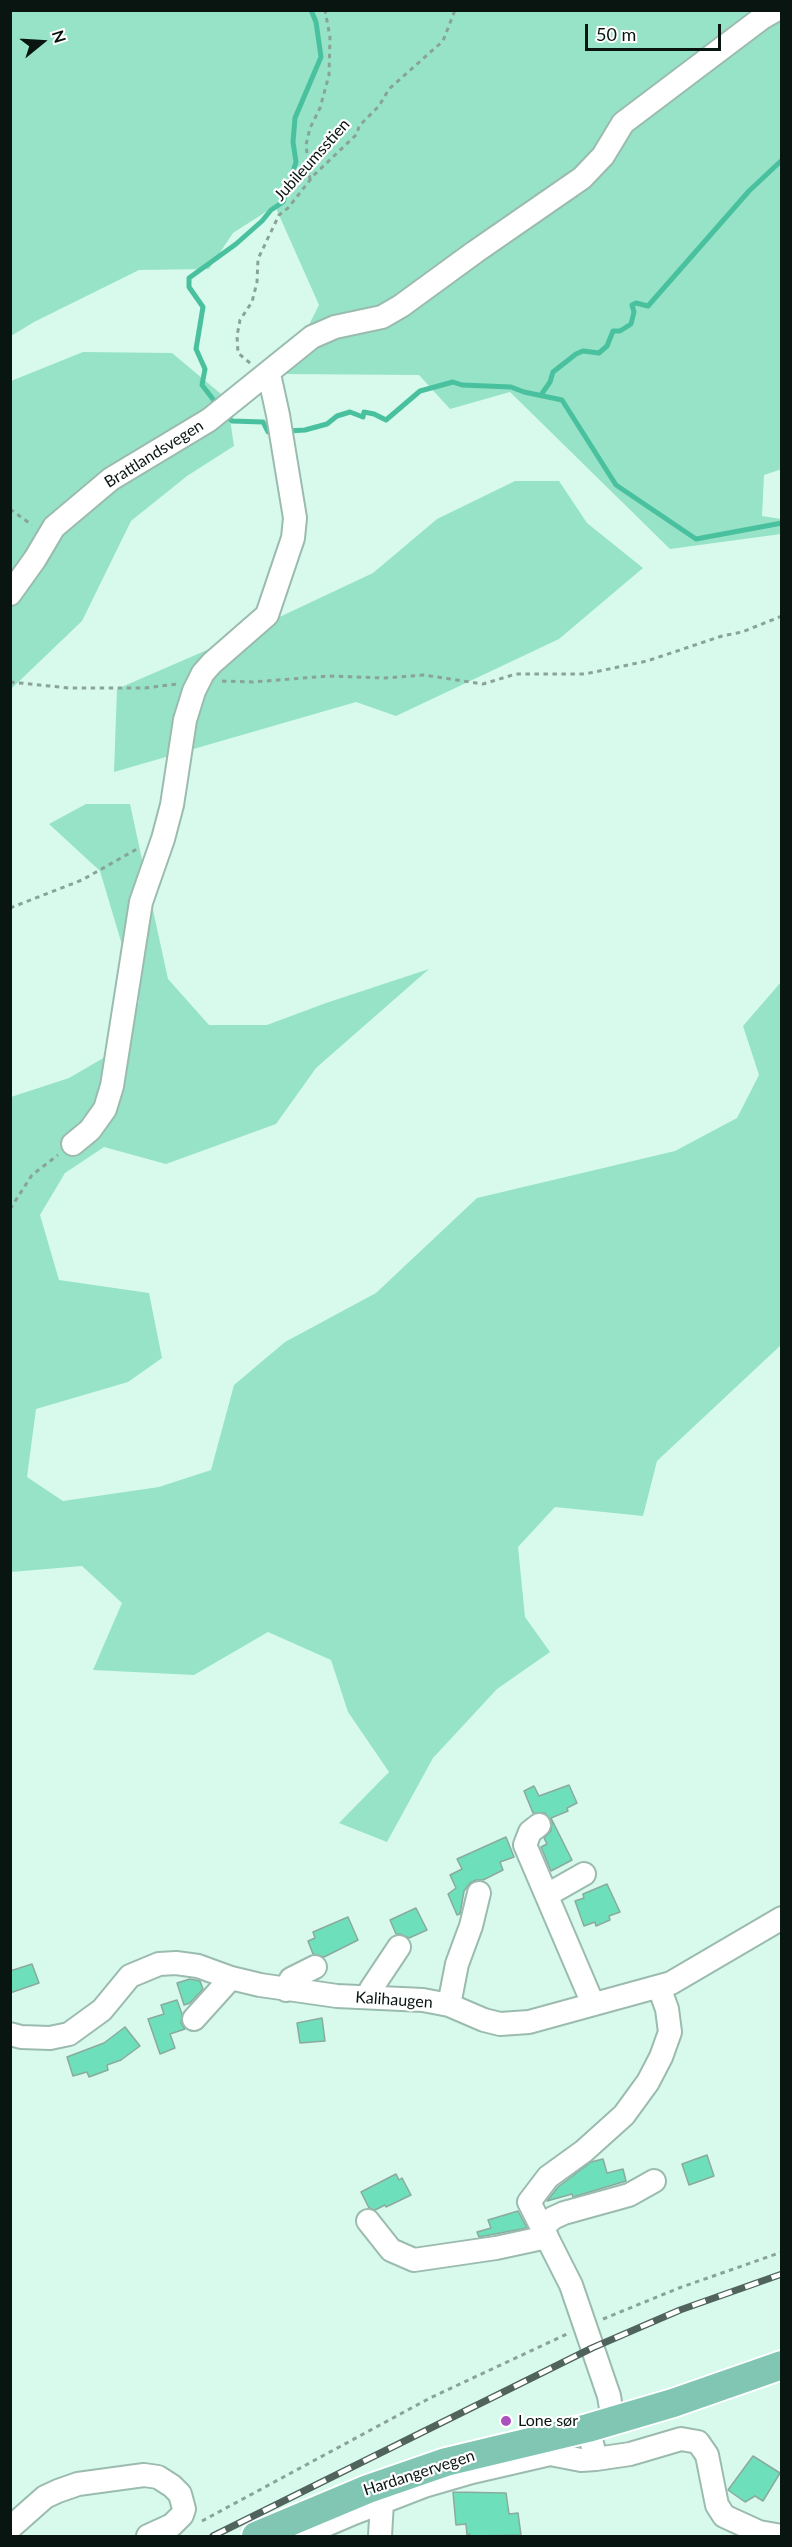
<!DOCTYPE html>
<meta charset="utf-8">
<style>
body{margin:0}
#map{position:relative;width:792px;height:2547px;overflow:hidden;background:#d8faed;font-family:Lato,sans-serif}
canvas{display:block}
.frame{position:absolute;inset:0;border:12px solid #091511;pointer-events:none}
.north{position:absolute;left:12px;top:12px;width:60px;height:60px;-webkit-text-stroke:4px #fff;paint-order:stroke;rotate:72deg;font-size:16px;font-weight:700;line-height:24px;text-align:center;color:#091511}
.north::after{content:'';display:block;margin:auto;width:21px;height:27px;background:#091511;clip-path:polygon(50% 0,100% 100%,50% 72%,0 100%)}
.scale{position:absolute;left:585px;top:24px;width:136px;height:27px;box-sizing:border-box;border:3px solid #091511;border-top:0;padding-left:8px;font-size:18px;line-height:21px;white-space:nowrap;color:#091511;-webkit-text-stroke:4px #fff;paint-order:stroke}
</style>
<div id="map">
<canvas width="792" height="2547"></canvas>
<div class="frame"></div>
<div class="north">N</div>
<div class="scale">50 m</div>
</div>
<script>
const c = document.querySelector('canvas').getContext('2d');
c.lineJoin = 'round';
function fillPath(path, color) {
  c.fillStyle = color;
  c.fill(path, 'evenodd');
}
function toPath(rows) {
  const path = new Path2D();
  for (const r of rows) {
    path.moveTo(r[0], r[1]);
    for (let i = 2; i < r.length; i += 2) path.lineTo(r[i], r[i + 1]);
  }
  return path;
}
function stroke(path, color, width, dash) {
  c.strokeStyle = color;
  c.lineWidth = width;
  c.lineCap = dash ? 'butt' : 'round';
  c.setLineDash(dash || []);
  c.stroke(path);
}
function label(font, color, halo, rows, align = 'center') {
  c.font = font + ' Lato,sans-serif';
  c.lineWidth = 4.5;
  c.setLineDash([]);
  c.textBaseline = 'middle';
  c.strokeStyle = halo;
  c.fillStyle = color;
  for (const [text, x, y, turn = 0] of rows) {
    c.save();
    c.translate(x, y);
    c.rotate((+turn || 0) * Math.PI / 180);
    c.textAlign = isNaN(turn) ? turn : align;
    if (halo) c.strokeText(text, 0, 0);
    c.fillText(text, 0, 0);
    c.restore();
  }
}
fillPath(toPath([
 [11,11,781,11,782,469,764,475,762,516,781,519,781,534,670,549,510,392,450,409,419,375,284,374,319,305,275,206,233,233,209,269,139,270,34,322,11,336],
 [83,352,172,353,227,399,234,446,187,476,131,521,82,621,11,689,11,381],
 [515,481,559,481,587,523,643,568,559,639,396,716,356,702,114,772,117,689,237,637,373,573,437,519],
 [86,804,130,804,168,979,209,1025,267,1025,326,1003,429,969,316,1068,276,1124,166,1164,104,1147,65,1173,40,1215,59,1280,149,1293,162,1358,128,1382,36,1409,27,1477,63,1501,159,1487,211,1470,234,1385,285,1342,376,1293,477,1198,675,1151,737,1118,759,1075,743,1026,781,982,781,1345,657,1461,643,1516,555,1507,518,1547,525,1617,550,1652,497,1689,433,1758,387,1842,339,1823,389,1772,348,1712,331,1660,268,1632,194,1675,93,1670,122,1603,82,1566,11,1572,11,1097,69,1078,112,1053,139,1002,100,871,49,824]
]), '#96e3c8');
stroke(toPath([
 [541,395,550,382,553,372,576,354,583,351,599,353,607,346,613,331,620,331,631,324,634,312,632,305,636,303,648,306,749,191,782,160],
 [219,407,202,385,205,369,196,349,203,307,189,287,189,278,236,244,262,221,271,210,283,202,296,162,293,142,295,118,321,57,316,22,311,10],
 [225,414,232,421,263,422,268,432,275,432],
 [287,431,305,430,327,424,337,416,350,412,363,417,364,412,374,414,386,420,420,391,453,382,462,385,511,387,524,392,562,400,616,485,696,539,782,523]
]), '#4ac19e', 5);
const building = toPath([
 [569,1785,577,1803,567,1808,568,1811,551,1818,572,1860,551,1871,541,1847,547,1844,544,1838,551,1831,552,1823,545,1813,533,1813,524,1791,534,1786,539,1796,569,1785],
 [506,1837,514,1857,500,1862,503,1870,483,1880,476,1880,470,1883,464,1891,460,1914,457,1915,448,1894,456,1888,450,1875,462,1869,457,1859,506,1837],
 [607,1884,620,1912,609,1916,610,1920,596,1926,595,1922,584,1926,575,1901,584,1898,583,1894,607,1884],
 [416,1908,427,1930,409,1938,400,1934,396,1934,390,1920,416,1908],
 [348,1917,358,1940,324,1957,313,1954,308,1941,315,1938,313,1932,348,1917],
 [32,1964,39,1983,10,1993,10,1971,32,1964],
 [190,1979,200,1981,203,1989,190,2003,184,2005,177,1983,190,1979],
 [177,2000,182,2014,181,2023,185,2029,170,2034,175,2048,160,2054,148,2019,164,2014,161,2005,177,2000],
 [322,2018,325,2041,300,2043,297,2023,322,2018],
 [125,2027,140,2046,121,2060,107,2065,108,2070,89,2077,87,2072,73,2076,67,2057,104,2043,125,2027],
 [707,2155,714,2176,689,2185,682,2164,707,2155],
 [603,2159,607,2173,623,2169,626,2181,573,2197,572,2194,547,2201,558,2187,591,2162,603,2159],
 [396,2174,399,2180,402,2178,411,2195,386,2207,385,2205,375,2210,369,2208,361,2192,396,2174],
 [518,2211,527,2228,479,2237,477,2232,491,2228,488,2220,518,2211],
 [753,2456,780,2473,763,2501,755,2496,745,2502,728,2490,753,2456],
 [453,2492,506,2493,509,2514,518,2513,521,2535,470,2536,470,2534,467,2535,466,2524,456,2525,453,2492]
]);
fillPath(building, '#6de0bb');
stroke(building, '#8baa9e', 1.5);
const minor = toPath([
 [10,594,35,559,54,527,111,479,209,420,312,337,335,327,382,317,401,306,475,252,582,178,603,156,623,123,762,18,776,10],
 [73,1144,90,1130,105,1109,112,1086,141,902,163,839,172,805,185,720,194,691,203,673,212,663,267,615,293,538,295,518,278,415,269,374],
 [539,1825,530,1832,525,1845,593,2004],
 [547,1895,584,1874],
 [286,1990,291,1979,315,1967],
 [369,1997,371,1989,399,1947],
 [449,2005,457,1964,471,1926,479,1893],
 [194,2019,231,1978],
 [10,2034,21,2037,50,2038,69,2034,102,2010,130,1976,159,1964,176,1963,198,1966,231,1978,260,1985,337,1996,423,2000,449,2005,484,2020,500,2024,529,2022,671,1983,782,1918],
 [368,2221,391,2250,414,2260,496,2248,547,2237],
 [542,2228,553,2218,564,2213,629,2195,654,2181],
 [613,2421,609,2396,571,2285,529,2202,548,2177,584,2151,624,2115,648,2082,661,2057,670,2032,667,2009,659,1987],
 [596,2459,630,2454,681,2439,698,2442,707,2455,717,2505,724,2516,759,2532,782,2536],
 [10,2528,45,2497,58,2491,78,2484,144,2475,158,2477,172,2486,180,2494,184,2509,182,2515,172,2525,148,2536],
 [305,2536,319,2528,354,2513,424,2486,472,2472,550,2454,581,2460,596,2459,588,2428],
 [380,2536,382,2502]
]);
const major = toPath([
 [256,2536,368,2489,446,2462,588,2428,673,2403,782,2365]
]);
stroke(minor, '#9bbbaf', 26);
stroke(major, '#fff', 32);
stroke(toPath([
 [310,180,306,145,310,128,320,108,329,75,330,37,325,10],
 [250,363,238,353,237,336,240,320,252,302,257,282,258,259,279,215,288,208,314,175,357,134,359,126,379,106,389,89,443,41,455,10],
 [10,509,32,525],
 [222,681,253,682,329,676,385,678,424,675,483,684,516,674,585,674,647,661,722,636,742,632,782,616],
 [10,682,69,688,145,688,177,684],
 [10,908,82,880,137,849],
 [10,1209,32,1175,58,1155],
 [603,2319,679,2288,782,2252],
 [202,2521,430,2398,567,2334]
]), '#89a399', 3, [4.5, 4.5]);
stroke(minor, '#fff', 22);
stroke(major, '#80c6b2', 28);
const rail = toPath([
 [213,2536,592,2348,680,2310,782,2274]
]);
stroke(rail, '#50635c', 7);
stroke(rail, '#fff', 4.5, [14]);
for (const [x, y, r, color] of [
 [506,2421,6,"#aa51be"]
]) {
  const dot = new Path2D();
  dot.arc(x, y, r, 0, 2 * Math.PI);
  c.fillStyle = color;
  c.fill(dot);
  stroke(dot, '#fff', 2);
}
label('16px', '#091511', '#fff', [
 ["Jubileumsstien",312,160,-48],
 ["Brattlandsvegen",154,454,-32],
 ["Kalihaugen",394,2000,4],
 ["Hardangervegen",419,2473,-18]
]);
label('16px', '#091511', '#fff', [
 ["Lone sør",518,2421]
], 'left');
</script>
